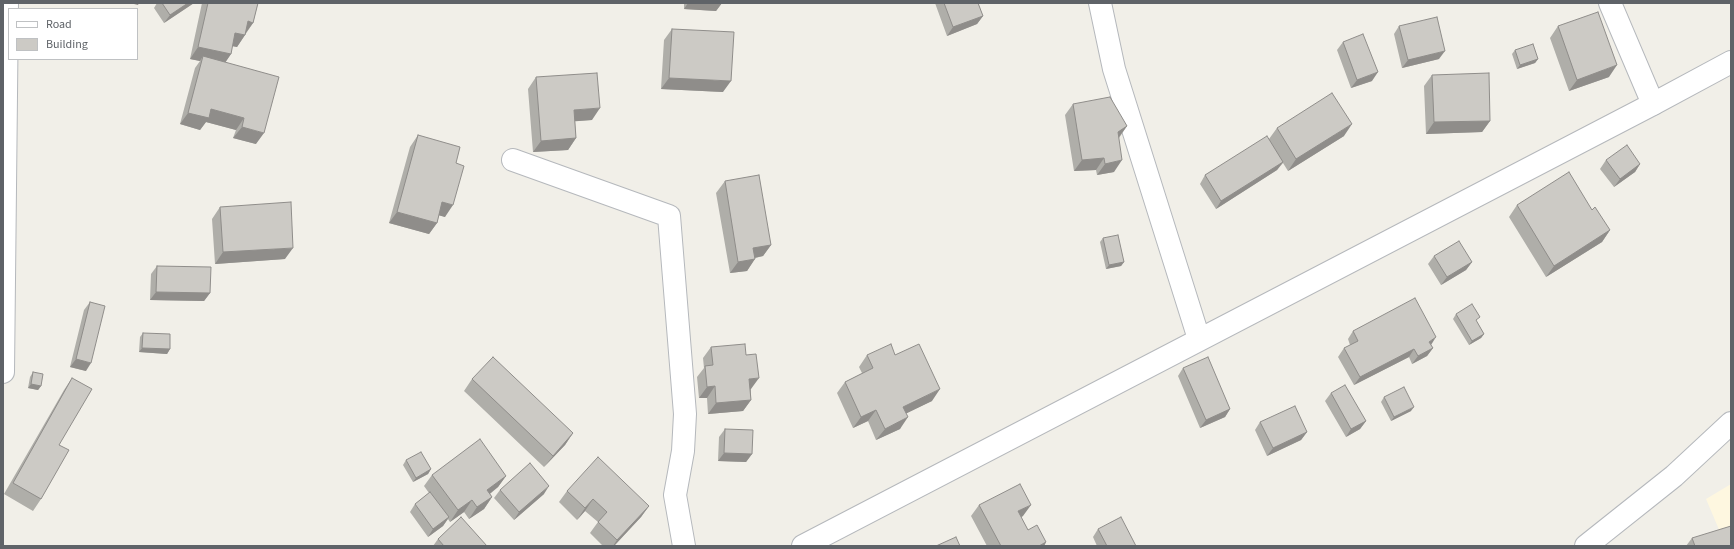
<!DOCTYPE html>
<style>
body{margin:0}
#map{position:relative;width:1734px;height:549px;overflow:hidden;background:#f1efe8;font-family:"Source Sans 3",sans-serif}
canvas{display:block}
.frame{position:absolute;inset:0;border:4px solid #5f6368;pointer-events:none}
.legend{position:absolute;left:8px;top:8px;width:130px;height:52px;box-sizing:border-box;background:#fff;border:1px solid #bfc1c3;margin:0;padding:5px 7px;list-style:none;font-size:12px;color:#5f6368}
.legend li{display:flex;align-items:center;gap:8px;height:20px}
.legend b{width:20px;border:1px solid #bfc1c3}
</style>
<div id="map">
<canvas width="1734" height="549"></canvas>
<div class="frame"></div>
<ul class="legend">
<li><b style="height:5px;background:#fff"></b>Road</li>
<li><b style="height:11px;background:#cccac5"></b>Building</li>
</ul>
</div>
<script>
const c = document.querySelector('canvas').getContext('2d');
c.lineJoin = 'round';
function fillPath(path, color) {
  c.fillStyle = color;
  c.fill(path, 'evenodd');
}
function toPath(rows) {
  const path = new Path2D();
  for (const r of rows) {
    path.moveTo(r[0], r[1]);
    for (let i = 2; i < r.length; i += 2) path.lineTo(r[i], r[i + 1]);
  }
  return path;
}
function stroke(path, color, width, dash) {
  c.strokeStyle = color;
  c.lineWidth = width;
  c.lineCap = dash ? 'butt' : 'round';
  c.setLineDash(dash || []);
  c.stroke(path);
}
fillPath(toPath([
 [1731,484,1731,546,1726,546,1706,499]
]), '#fef7e0');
const minor = toPath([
 [1100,3,1114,69,1199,339],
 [1610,3,1653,104],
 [513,160,669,216,685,414,683,451,675,495,684,546],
 [3,372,7,3],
 [1586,546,1674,476,1731,423]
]);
const tertiary = toPath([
 [803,546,1653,104,1731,62]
]);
stroke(minor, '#b5b8bc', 24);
stroke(tertiary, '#b5b8bc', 24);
stroke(minor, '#fff', 22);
stroke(tertiary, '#fff', 22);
fillPath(toPath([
 [157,3,194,3,164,23,154,8],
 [202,3,258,3,253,23,237,47,232,46,231,54,225,62,256,144,233,138,236,130,206,122,200,130,180,124,195,68,200,61,190,59],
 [684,3,722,3,716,11,684,9],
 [935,3,978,3,983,16,977,24,947,36],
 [1399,26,1439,59,1402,68,1394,34],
 [1558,26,1609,77,1569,91,1550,38],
 [672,29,723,92,661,89,664,40],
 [1343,42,1372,81,1351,88,1337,50],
 [1515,50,1538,59,1535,63,1517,69,1512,54],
 [1432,75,1490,121,1482,132,1426,134,1424,86],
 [536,77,592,120,575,121,576,138,568,150,533,152,528,89],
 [1073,104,1127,126,1119,138,1114,172,1097,175,1096,170,1074,171,1065,115],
 [1277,128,1344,136,1288,171,1283,163,1277,170,1216,209,1200,184,1205,175,1269,139],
 [418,135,456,163,445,217,439,215,437,223,429,234,389,223,410,147],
 [1606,160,1640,164,1635,172,1614,187,1600,169],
 [725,181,771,245,763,256,755,258,747,271,730,273,716,193],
 [1517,205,1610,230,1602,242,1546,277,1509,217],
 [220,207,285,259,215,264,212,219],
 [1103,238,1124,262,1121,266,1106,269,1100,242],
 [1434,256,1472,262,1466,270,1441,285,1428,264],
 [157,266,210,293,204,301,150,300,151,274],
 [90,302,86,371,70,367,84,310],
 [1456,314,1477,322,1484,334,1481,338,1469,345,1453,319],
 [1353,331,1431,345,1433,348,1427,356,1412,364,1409,357,1354,385,1338,357,1344,348,1350,345,1348,339],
 [143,333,170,349,167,354,139,352,140,337],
 [711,347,746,355,751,389,751,400,743,411,708,414,707,398,699,398,697,377,704,368,703,358],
 [867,355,932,401,906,413,900,429,876,440,868,421,853,428,837,393,845,382,862,373,859,367],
 [1183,368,1230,409,1225,417,1200,428,1178,376],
 [33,372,41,386,38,390,28,388,30,377],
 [72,378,41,499,33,511,4,494,64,390],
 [472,379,573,433,565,445,544,467,464,391],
 [1331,393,1366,421,1360,429,1346,437,1325,401],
 [1384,397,1411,411,1391,421,1381,402],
 [1260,422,1307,432,1301,440,1267,456,1255,430],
 [725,429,752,454,746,462,718,461,719,437],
 [406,460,431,469,428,474,413,482,403,465],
 [432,475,506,476,498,487,490,494,492,497,484,509,469,519,464,512,450,522,448,519,443,526,428,537,410,512,415,504,429,493,424,486],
 [500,490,544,494,514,520,494,498],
 [567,491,649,506,641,517,614,546,603,546,590,533,598,522,585,511,577,520,559,502],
 [979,505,1023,516,1021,517,1028,530,1046,542,1044,546,987,546,971,516],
 [1098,529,1136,546,1097,546,1093,537],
 [1692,538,1731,546,1686,546],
 [438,539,487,546,433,546]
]), '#afaea9');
fillPath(toPath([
 [130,3,139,3,138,5],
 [188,3,194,3,164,23,170,15],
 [688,3,722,3,716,11,684,9],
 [983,16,977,24,947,36,953,27],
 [248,21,253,23,245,34],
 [235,33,245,35,237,47,227,45],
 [198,47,231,54,223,66,203,56,200,61,190,59],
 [1445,51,1439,59,1402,68,1408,60],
 [1538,59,1535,63,1517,69,1520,65],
 [1617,65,1609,77,1569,91,1577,80],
 [1378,72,1372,81,1351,88,1357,80],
 [669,78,731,81,723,92,661,89],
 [600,108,592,120,566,122,574,110],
 [211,109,244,118,236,130,206,122,200,130,180,124,188,113],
 [1490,121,1482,132,1426,134,1434,122],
 [1352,124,1344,136,1288,171,1296,159],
 [1127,126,1119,137,1110,144,1118,132],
 [242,127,264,133,256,144,233,138],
 [576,138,568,150,533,152,541,141],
 [1104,158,1096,170,1074,171,1082,160],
 [1122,160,1114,172,1097,175,1105,164],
 [1283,162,1277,170,1216,209,1221,201],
 [1640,164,1635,172,1614,187,1620,179],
 [442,202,453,205,445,217,434,214],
 [397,212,437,223,429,234,389,223],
 [1610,230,1602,242,1546,277,1554,266],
 [771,245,763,256,745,260,753,248],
 [293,248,285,259,215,264,223,252],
 [755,259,747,271,730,273,738,262],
 [1124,262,1121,266,1106,269,1109,265],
 [1472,262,1466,270,1441,285,1447,277],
 [156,292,210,293,204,301,150,300],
 [1484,334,1481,338,1469,345,1472,341],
 [1436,337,1431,345,1429,342],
 [142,348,170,349,167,354,139,352],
 [1433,348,1427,356,1412,364,1418,356],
 [1414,349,1409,357,1354,385,1360,377],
 [76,359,91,363,86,371,70,367],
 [759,378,751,389,741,390,749,379],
 [31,384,41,386,38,390,28,388],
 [715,386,707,398,699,398,707,387],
 [940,389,932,401,895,419,903,407],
 [751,400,743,411,708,414,716,403],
 [1414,407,1411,411,1391,421,1394,417],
 [1230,409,1225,417,1200,428,1206,420],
 [876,410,868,421,853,428,861,417],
 [908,417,900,429,876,440,885,429],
 [1366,421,1360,429,1346,437,1351,429],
 [1307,432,1301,440,1267,456,1273,448],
 [573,433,565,445,544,467,553,456],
 [724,453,752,454,746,462,718,461],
 [431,469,428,474,413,482,416,478],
 [506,476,498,487,479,502,487,490],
 [549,486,544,494,514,520,519,512],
 [492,497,484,509,469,519,477,507],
 [593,499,585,511,577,520,585,508],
 [472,500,464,512,450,522,458,510],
 [1031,505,1023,516,1010,523,1018,511],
 [649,506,641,517,614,546,613,546,617,540],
 [449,517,443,526,428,537,433,529],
 [1046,542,1044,546,1039,546]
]), '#8f8d8a');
const building = toPath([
 [162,3,188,3,170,15,162,3],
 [208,3,258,3,253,23,248,21,245,35,235,33,231,54,198,47,208,3],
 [944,3,978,3,983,16,953,27,944,3],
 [1598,12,1617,65,1577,80,1558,26,1598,12],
 [1437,17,1445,51,1408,60,1399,26,1437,17],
 [672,29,734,32,731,81,669,78,672,29],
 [1363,34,1378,72,1357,80,1343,42,1363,34],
 [1533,44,1538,59,1520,65,1515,50,1533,44],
 [203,56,279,77,264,133,242,127,244,118,211,109,209,118,188,113,203,56],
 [597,73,600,108,574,110,576,138,541,141,536,77,597,73],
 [1489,73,1490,121,1434,122,1432,75,1489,73],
 [1332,93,1352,124,1296,159,1277,128,1332,93],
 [1110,97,1127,126,1118,132,1122,160,1105,164,1104,158,1082,160,1073,104,1110,97],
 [418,135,460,147,456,163,464,166,453,205,442,202,437,223,397,212,418,135],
 [1267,136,1283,162,1221,201,1205,175,1267,136],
 [1627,145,1640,164,1620,179,1606,160,1627,145],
 [1569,172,1592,210,1595,207,1610,230,1554,266,1517,205,1569,172],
 [759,175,771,245,753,248,755,259,738,262,725,181,759,175],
 [291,202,293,248,223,252,220,207,291,202],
 [1118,235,1124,262,1109,265,1103,238,1118,235],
 [1459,241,1472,262,1447,277,1434,256,1459,241],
 [157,266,211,267,210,293,156,292,157,266],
 [1415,298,1436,337,1429,342,1433,348,1418,356,1414,349,1360,377,1344,348,1358,341,1353,331,1415,298],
 [90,302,105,306,91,363,76,359,90,302],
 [1472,304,1480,317,1476,320,1484,334,1472,341,1456,314,1472,304],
 [143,333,170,334,170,349,142,348,143,333],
 [745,344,746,355,756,354,759,378,749,379,751,400,716,403,715,386,707,387,705,366,713,365,711,347,745,344],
 [891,344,895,355,919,344,940,389,903,407,908,417,885,429,876,410,861,417,845,382,873,368,867,355,891,344],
 [493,357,573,433,553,456,472,379,493,357],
 [1208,357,1230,409,1206,420,1183,368,1208,357],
 [33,372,43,374,41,386,31,384,33,372],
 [72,378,92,389,59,445,69,450,41,499,13,483,72,378],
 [1345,385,1366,421,1351,429,1331,393,1345,385],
 [1404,387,1414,407,1394,417,1384,397,1404,387],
 [1295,406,1307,432,1273,448,1260,422,1295,406],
 [725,429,753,430,752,454,724,453,725,429],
 [480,439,506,476,487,490,492,497,477,507,472,500,458,510,432,475,480,439],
 [421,452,431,469,416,478,406,460,421,452],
 [598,457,649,506,617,540,598,522,607,512,593,499,585,508,567,491,598,457],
 [530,463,549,486,519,512,500,490,530,463],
 [1020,484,1031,505,1018,511,1028,530,1037,525,1046,542,1039,546,1001,546,979,505,1020,484],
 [430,492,449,517,433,529,415,504,430,492],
 [461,517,487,546,444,546,438,539,461,517],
 [1121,517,1136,546,1107,546,1098,529,1121,517],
 [1731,526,1731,546,1695,546,1692,538,1731,526],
 [956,537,960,546,936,546,956,537]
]);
fillPath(building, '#cccac5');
stroke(building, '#8f8d8a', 1);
</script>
